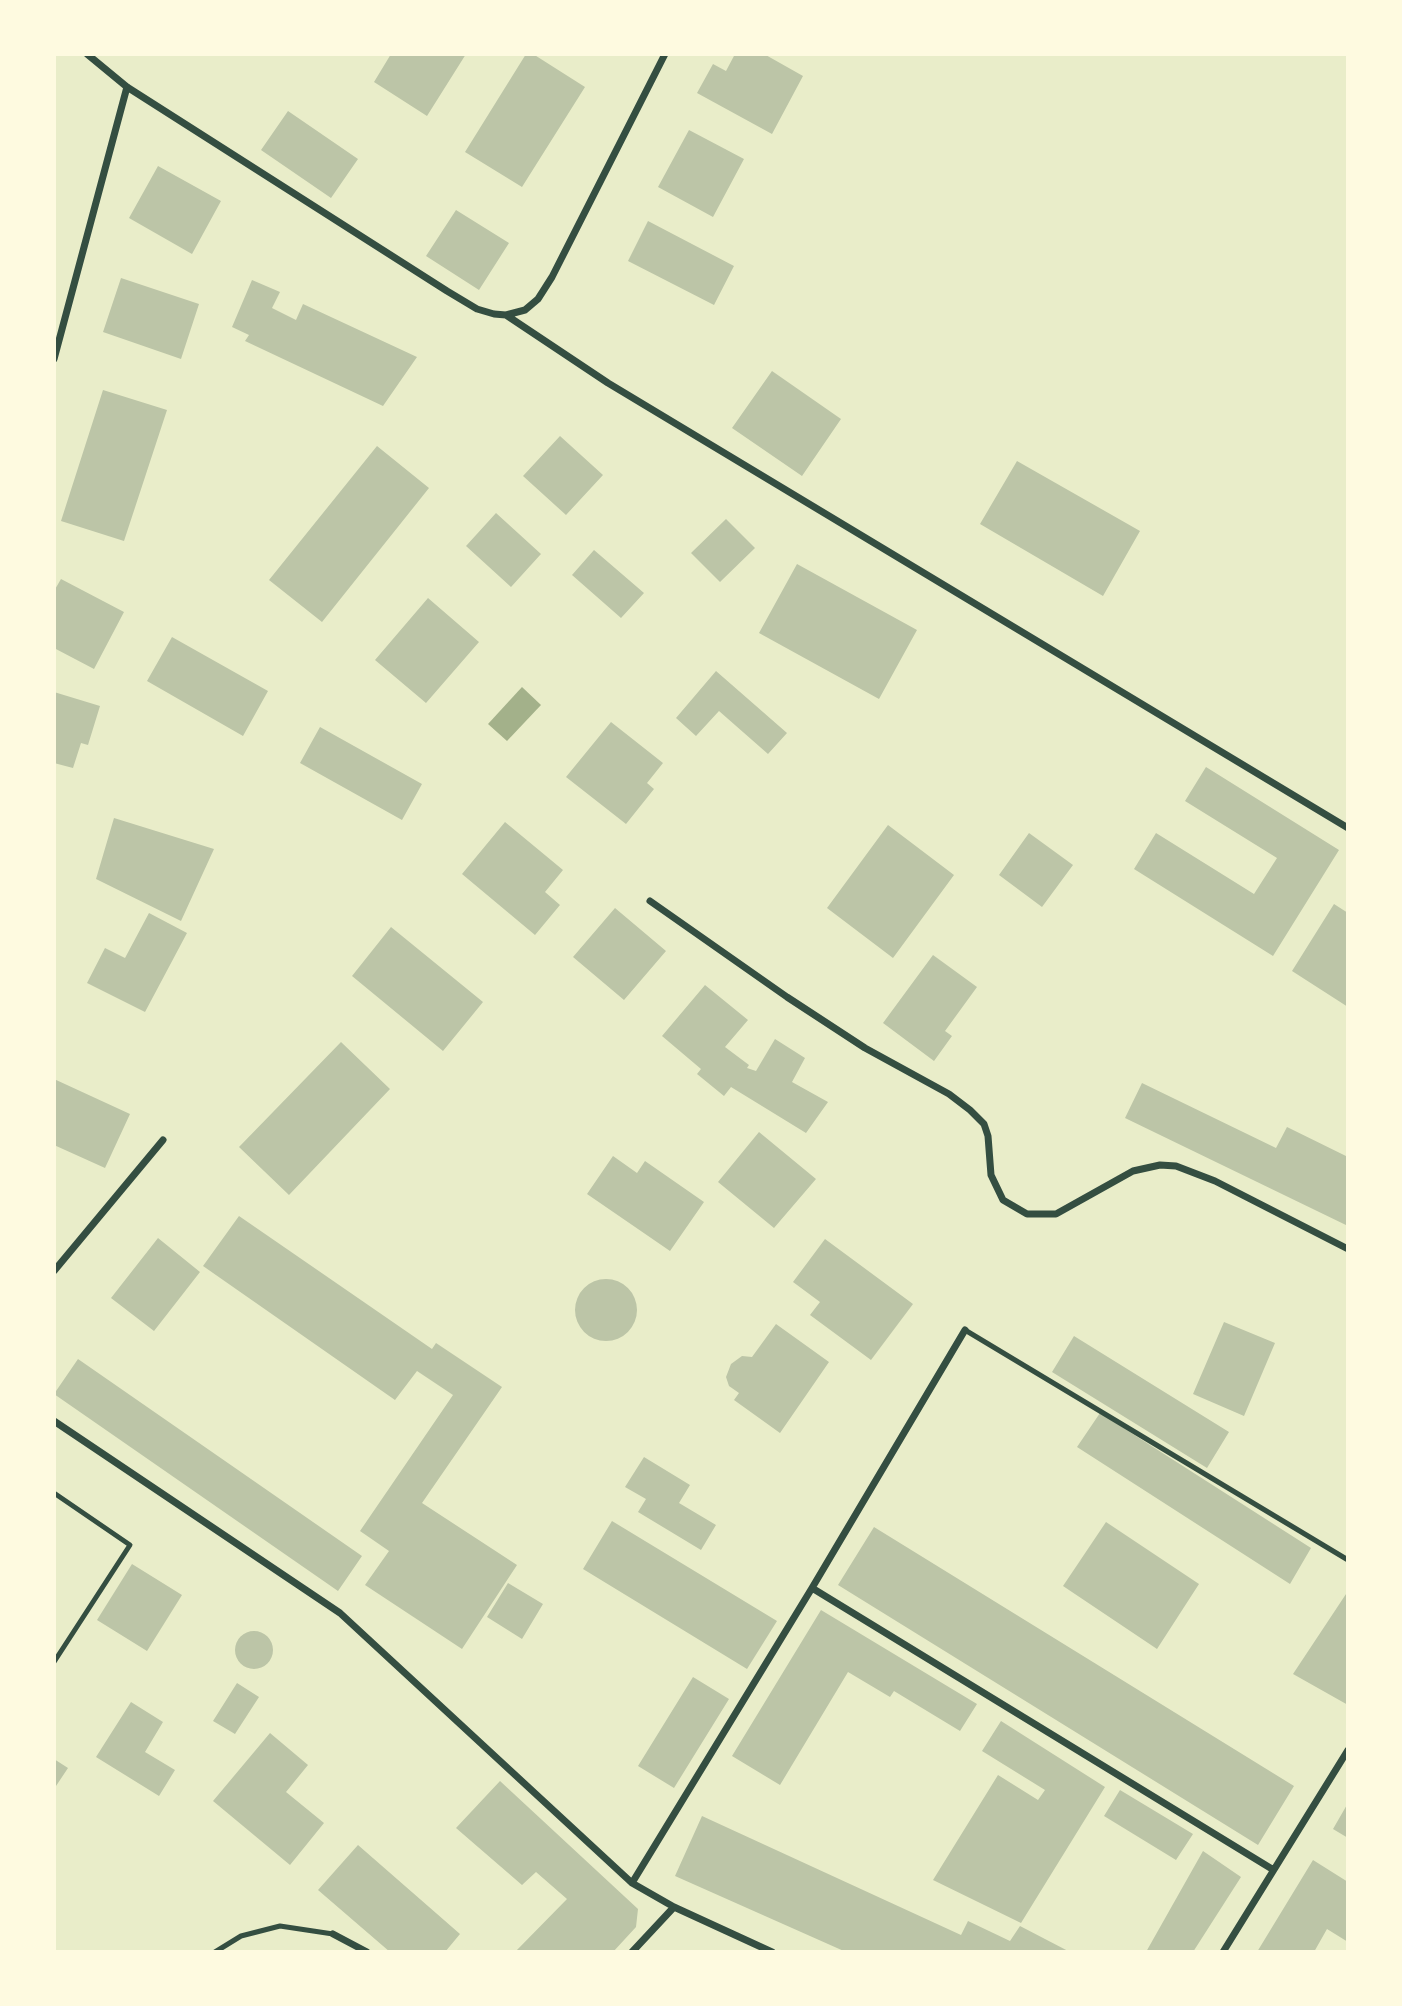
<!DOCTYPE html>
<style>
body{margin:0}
#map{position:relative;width:1402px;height:2006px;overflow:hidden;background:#e9edc9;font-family:"Noto Sans",sans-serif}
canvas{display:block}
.frame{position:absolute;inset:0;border:56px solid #fefae0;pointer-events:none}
</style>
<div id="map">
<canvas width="1402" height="2006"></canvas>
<div class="frame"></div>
</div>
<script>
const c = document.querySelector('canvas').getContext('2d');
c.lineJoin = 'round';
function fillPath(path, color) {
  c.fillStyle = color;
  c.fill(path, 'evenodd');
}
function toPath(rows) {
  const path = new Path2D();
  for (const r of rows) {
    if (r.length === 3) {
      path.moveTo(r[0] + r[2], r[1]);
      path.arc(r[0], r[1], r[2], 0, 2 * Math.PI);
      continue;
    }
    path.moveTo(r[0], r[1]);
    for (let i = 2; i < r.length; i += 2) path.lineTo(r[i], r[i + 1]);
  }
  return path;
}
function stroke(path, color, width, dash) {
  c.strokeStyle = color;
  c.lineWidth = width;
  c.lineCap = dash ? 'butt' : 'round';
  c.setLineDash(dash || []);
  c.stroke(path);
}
fillPath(toPath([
 [522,687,541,705,507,741,488,724]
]), '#a3b18a');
fillPath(toPath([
 [391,54,466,54,427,116,374,82],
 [526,54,533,54,585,87,522,187,465,152],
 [735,54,764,54,803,76,772,134,697,93,713,64,726,71],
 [288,111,358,159,331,198,261,150],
 [689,130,744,159,713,217,658,187],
 [158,166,221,201,192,254,129,218],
 [456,210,509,243,479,290,426,256],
 [648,221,734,266,714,305,628,261],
 [121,278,199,304,181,359,103,332],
 [252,280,280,292,272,308,296,320,303,304,417,357,383,406,245,341,249,335,232,327],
 [772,371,841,419,802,476,732,428],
 [103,390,167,410,124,541,61,521],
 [560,436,603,475,566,515,523,476],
 [377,446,429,488,322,622,269,580],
 [1017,461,1140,531,1103,596,980,524],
 [496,513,541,554,511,587,466,546],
 [726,519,755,548,720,582,691,553],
 [594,550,644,593,621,618,572,575],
 [797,564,917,630,879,699,759,633],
 [61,579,124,612,94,669,54,648,54,591],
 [428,598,479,642,426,703,375,660],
 [172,637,268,691,243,736,147,681],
 [716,671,787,733,768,754,719,711,696,736,676,718],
 [54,692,100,706,88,745,81,743,73,768,54,763],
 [611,722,663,763,647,783,654,789,626,824,566,777],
 [320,727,422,784,402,820,300,763],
 [1206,767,1339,850,1273,956,1134,869,1156,833,1254,894,1277,858,1185,801],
 [114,818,214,849,181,921,96,879],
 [505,822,563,870,545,892,560,905,535,935,462,874],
 [888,825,954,875,893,958,827,908],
 [1029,833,1073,865,1042,907,999,875],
 [1334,904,1348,913,1348,1007,1292,971],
 [615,908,666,951,624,1000,573,957],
 [149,913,187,933,145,1012,87,983,105,948,125,958],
 [391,927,483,1002,443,1051,352,976],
 [933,955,977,987,945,1031,952,1036,934,1061,883,1023],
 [705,985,748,1020,725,1047,749,1065,747,1068,756,1071,775,1039,805,1058,792,1082,828,1102,806,1133,731,1087,724,1096,697,1074,701,1069,662,1036],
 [341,1042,390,1089,289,1195,239,1147],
 [54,1079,130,1114,105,1168,54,1145],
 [1142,1083,1276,1148,1287,1127,1348,1157,1348,1226,1125,1118],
 [759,1132,816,1179,774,1228,718,1182],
 [613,1156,637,1173,645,1161,704,1202,670,1251,587,1194],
 [239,1216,432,1349,436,1343,502,1387,422,1503,517,1565,462,1649,365,1585,389,1551,360,1531,453,1395,417,1371,395,1400,203,1266],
 [158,1238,200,1272,154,1331,111,1298],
 [825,1239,913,1304,871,1360,810,1315,820,1302,793,1282],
 [606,1310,31],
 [1224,1322,1275,1343,1244,1416,1193,1394],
 [776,1324,829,1362,780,1433,734,1400,739,1393,729,1386,726,1377,731,1364,742,1356,752,1357],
 [1074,1336,1229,1432,1207,1468,1052,1372],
 [78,1359,362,1556,338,1591,54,1394],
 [1100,1413,1311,1548,1290,1584,1077,1447],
 [644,1457,690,1485,679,1503,716,1525,701,1550,638,1512,646,1499,625,1487],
 [612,1521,777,1621,747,1669,583,1569],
 [1106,1522,1199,1584,1157,1649,1063,1586],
 [874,1527,1294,1786,1258,1845,838,1585],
 [132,1564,182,1595,147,1651,97,1620],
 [508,1583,543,1604,522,1639,487,1617],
 [1348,1591,1348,1705,1293,1674],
 [821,1610,977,1704,960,1731,894,1691,890,1697,848,1672,780,1785,732,1756],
 [254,1650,19],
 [693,1677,729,1699,674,1788,638,1766],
 [237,1683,259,1697,235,1734,213,1721],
 [131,1702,163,1722,145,1752,175,1770,159,1796,96,1757],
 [1001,1721,1105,1787,1021,1923,933,1880,998,1775,1038,1800,1045,1790,982,1751],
 [270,1733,308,1765,286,1792,324,1823,290,1865,213,1801],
 [54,1759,68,1768,54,1789],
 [500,1781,638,1909,636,1927,613,1952,515,1952,567,1899,536,1872,522,1885,456,1828],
 [1120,1790,1193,1834,1176,1860,1104,1816],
 [1348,1803,1348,1838,1333,1829],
 [702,1816,961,1935,968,1921,1010,1941,1020,1926,1070,1952,846,1952,675,1876],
 [358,1845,460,1934,445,1952,390,1952,318,1890],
 [1203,1851,1241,1877,1193,1952,1146,1952],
 [1313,1860,1348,1882,1348,1942,1327,1929,1314,1952,1257,1952]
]), '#bcc5a7');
stroke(toPath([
 [965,1330,1348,1560],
 [54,1493,130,1545,54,1662],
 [215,1952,241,1936,280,1926,333,1934]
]), '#344e41', 5);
stroke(toPath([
 [87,54,127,87,447,291,477,309,494,314,506,315,608,383,1348,828],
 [506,315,525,310,538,299,552,277,665,54],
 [54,359,127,87],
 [650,901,787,997,865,1048,949,1094,970,1110,984,1124,988,1136,991,1175,1003,1200,1027,1214,1056,1214,1133,1171,1160,1165,1176,1166,1215,1181,1348,1249],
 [54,1271,163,1140],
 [54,1421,340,1613,632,1883,674,1907,772,1952],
 [812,1588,1272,1869],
 [632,1883,812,1588,965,1330],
 [333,1934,367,1952],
 [632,1952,674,1907],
 [1223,1952,1348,1750]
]), '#344e41', 7);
</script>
